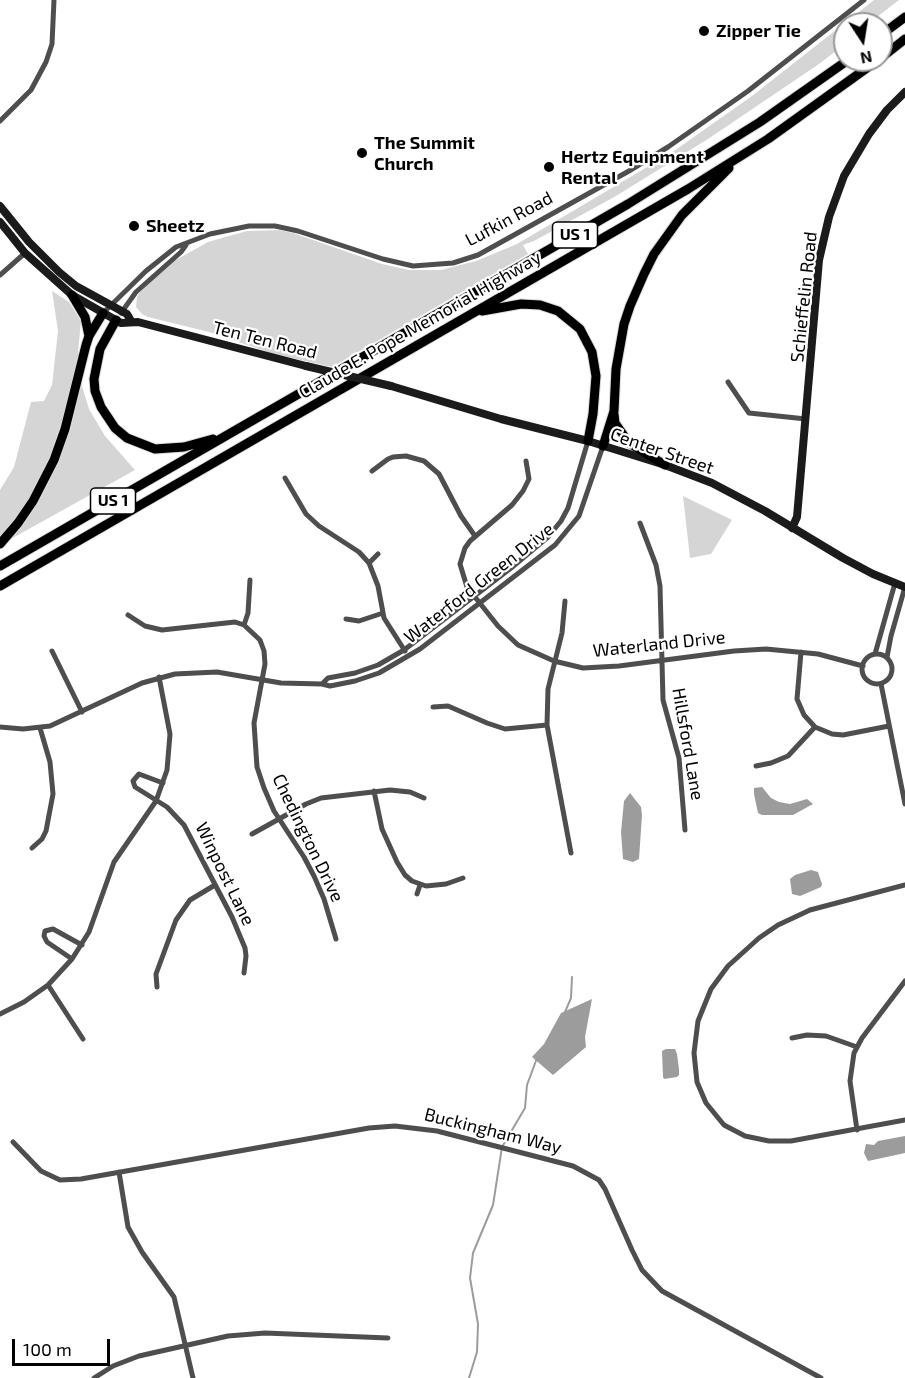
<!DOCTYPE html>
<style>
body{margin:0}
#map{position:relative;width:905px;height:1378px;overflow:hidden;background:#fff;font-family:"Exo 2",sans-serif}
canvas{display:block}
.north{position:absolute;left:833px;top:12px;width:60px;height:60px;box-sizing:border-box;background:#fff;border:2px solid #999;border-radius:50%;rotate:168deg;font-size:16px;font-weight:700;line-height:24px;text-align:center;color:#000}
.north::after{content:'';display:block;margin:auto;width:21px;height:27px;background:#000;clip-path:polygon(50% 0,100% 100%,50% 72%,0 100%)}
.scale{position:absolute;left:12px;top:1339px;width:98px;height:27px;box-sizing:border-box;border:3px solid #000;border-top:0;padding-left:8px;font-size:18px;line-height:21px;white-space:nowrap;color:#000;-webkit-text-stroke:4px #fff;paint-order:stroke}
</style>
<div id="map">
<canvas width="905" height="1378"></canvas>
<div class="north">N</div>
<div class="scale">100 m</div>
</div>
<script>
const c = document.querySelector('canvas').getContext('2d');
c.lineJoin = 'round';
function fillPath(path, color) {
  c.fillStyle = color;
  c.fill(path, 'evenodd');
}
function toPath(rows) {
  const path = new Path2D();
  for (const r of rows) {
    if (r.length === 3) {
      path.moveTo(r[0] + r[2], r[1]);
      path.arc(r[0], r[1], r[2], 0, 2 * Math.PI);
      continue;
    }
    path.moveTo(r[0], r[1]);
    for (let i = 2; i < r.length; i += 2) path.lineTo(r[i], r[i + 1]);
  }
  return path;
}
function stroke(path, color, width, dash) {
  c.strokeStyle = color;
  c.lineWidth = width;
  c.lineCap = dash ? 'butt' : 'round';
  c.setLineDash(dash || []);
  c.stroke(path);
}
function label(font, color, halo, rows, align = 'center') {
  c.font = font + ' "Exo 2",sans-serif';
  c.lineWidth = 4.5;
  c.setLineDash([]);
  c.textBaseline = 'middle';
  c.strokeStyle = halo;
  c.fillStyle = color;
  for (const [text, x, y, turn = 0] of rows) {
    c.save();
    c.translate(x, y);
    c.rotate((+turn || 0) * Math.PI / 180);
    c.textAlign = isNaN(turn) ? turn : align;
    if (halo) c.strokeText(text, 0, 0);
    c.fillText(text, 0, 0);
    c.restore();
  }
}
fillPath(toPath([
 [874,0,899,0,868,24,845,24,844,45,819,64,708,139,616,196,534,241,523,245,528,254,332,367,274,354,209,332,148,317,142,314,136,307,137,297,140,292,167,265,208,242,247,231,279,230,293,233,382,264,409,270,441,270,476,261,517,244,671,153,752,96],
 [52,291,69,302,81,321,78,352,82,386,89,409,105,436,135,470,0,545,0,490,14,467,31,402,44,401,52,385,58,331],
 [683,496,732,520,711,554,690,558]
]), '#d5d5d5');
fillPath(toPath([
 [762,787,771,798,779,802,790,804,807,799,813,804,793,815,762,815,758,813,754,794,754,788],
 [630,793,641,807,642,815,639,859,633,862,623,859,621,832,624,801],
 [811,870,818,872,822,884,821,887,800,896,792,894,790,879,795,875],
 [592,999,585,1037,586,1047,553,1075,532,1057,544,1044,561,1013],
 [666,1049,675,1049,677,1054,679,1069,679,1075,677,1077,664,1079,663,1077,662,1051],
 [905,1136,905,1153,868,1161,864,1153,866,1144,874,1145,878,1141]
]), '#9c9c9c');
stroke(toPath([
 [565,1012,571,998,572,977],
 [469,1378,477,1352,478,1324,470,1278,473,1253,493,1205,502,1147,525,1108,527,1085,537,1058]
]), '#9c9c9c', 2);
const highway = toPath([
 [881,35,905,17],
 [881,58,905,39],
 [72,295,85,317,89,336],
 [482,311,521,304,540,305,558,311,580,329,592,352,596,376,593,414,588,441],
 [116,320,100,349,94,379,95,391,101,407,115,428,127,438,155,449,184,447,213,439],
 [614,414,615,423,629,443,665,465],
 [603,446,614,411,616,369,624,324,630,306,644,274,654,254,682,215,729,168],
 [0,544,18,523,33,501,54,460,65,429,86,345,89,336,103,313],
 [0,566,628,204,760,122,848,60],
 [0,586,688,189,768,139,878,60]
]);
stroke(highway, '#dbdbdb', 11);
stroke(toPath([
 [0,121,31,90,46,62,52,44,54,0],
 [0,275,25,253],
 [103,313,146,271,176,247,210,234,249,226,275,226,298,231,383,259,413,266,453,263,478,255,629,171,668,147,748,91,864,0],
 [121,313,136,292,181,252,186,245],
 [728,382,749,413,806,419],
 [526,461,529,479,523,491,512,505,470,541,465,548,460,564,467,587,498,626,518,645,554,661,583,668,619,666,734,651,766,649,818,654,863,666],
 [372,471,388,459,393,457,406,456,424,461,439,474,461,516,475,536],
 [285,478,306,514,319,526,359,552,369,563,378,586,384,618,405,651],
 [640,523,656,565,660,586,663,700,679,758,685,830],
 [369,563,378,554],
 [565,601,562,633,548,689,547,725,571,853],
 [128,615,145,626,162,630,235,622,244,625,260,640,264,651,265,664,254,723,257,767,264,788,274,811,304,857,314,876,324,899,336,939],
 [346,619,359,621,383,613],
 [244,625,248,613,250,580],
 [52,651,82,712],
 [801,652,797,699,804,715,815,727,832,734,843,735,889,726],
 [877,669,15],
 [875,654,895,583],
 [887,657,891,636,905,587],
 [322,684,328,678,355,673,378,665,404,650,511,568,548,537,561,521,568,508,588,441],
 [881,684,905,804],
 [433,707,448,706,487,723,505,729,547,725],
 [0,727,23,729,50,726,142,683,175,674,217,672,281,683,322,684,330,686,355,681,379,673,420,649,555,545,579,516,603,446],
 [756,766,771,763,788,756,815,727],
 [163,783,139,774,133,781,135,787,167,807,184,825,232,917,245,948,246,956,244,973],
 [374,791,382,829,397,862,405,875,412,881,426,886,446,884,463,878],
 [252,834,306,804,321,798,390,790,410,792,424,798],
 [32,848,42,839,46,831,53,794,50,762,40,728],
 [905,885,810,910,778,925,759,938,728,966,711,989,698,1021,694,1053,697,1082,706,1103,724,1125,745,1136,769,1141,791,1141,905,1120],
 [417,894,420,885],
 [72,959,47,942,44,936,45,931,53,929,82,945],
 [48,985,83,1039],
 [157,987,156,974,176,920,190,900,215,885],
 [0,1014,24,1002,48,985,72,959,89,932,114,862,156,801,167,770,170,734,159,677],
 [792,1038,807,1035,826,1036,857,1047],
 [857,1130,850,1081,854,1053,862,1038,905,981],
 [13,1142,41,1171,60,1180,81,1179,369,1128,395,1126,437,1131,573,1166,599,1180,605,1189,632,1250,642,1270,662,1291,821,1378],
 [119,1172,128,1227,142,1252,174,1297,193,1378],
 [94,1378,113,1366,139,1356,228,1336,265,1333,388,1338]
]), '#4e4e4e', 5);
stroke(toPath([
 [0,206,29,242,59,272,76,286,127,314,131,321],
 [0,222,25,253,72,295,121,323,138,322,306,366],
 [391,386,501,419,588,441,665,465,712,483,765,511,843,558,873,574,905,587],
 [792,528,797,517,819,260,829,217,844,176,869,134,887,110,905,92]
]), '#1b1b1b', 8);
stroke(highway, '#000', 9);
stroke(toPath([
 [306,366,391,386]
]), '#1b1b1b', 8);
for (const [x, y, r, color] of [
 [704,31,6,"#000"],
 [362,153,6,"#000"],
 [549,167,6,"#000"],
 [134,226,6,"#000"]
]) {
  const dot = new Path2D();
  dot.arc(x, y, r, 0, 2 * Math.PI);
  c.fillStyle = color;
  c.fill(dot);
  stroke(dot, '#fff', 2);
}
for (const [x, y, w] of [
 [575,235,45],
 [113,501,45]
]) {
  const box = new Path2D();
  box.roundRect(x - w / 2, y - 13, w, 26, 4.5);
  c.fillStyle = '#fff';
  c.fill(box);
  stroke(box, '#000', 1.5);
}
label('bold 16px', '#000', null, [
 ["US 1",575,235],
 ["US 1",113,501]
]);
label('bold 18px', '#000', '#fff', [
 ["Zipper Tie",716,31],
 ["The Summit",374,143],
 ["Church",374,164],
 ["Hertz Equipment",561,157],
 ["Rental",561,178],
 ["Sheetz",146,226]
], 'left');
label('18px', '#000', '#fff', [
 ["Lufkin Road",509,219,-28],
 ["Schieffelin Road",804,297,-84],
 ["Claude E. Pope Memorial Highway",420,325,-30],
 ["Ten Ten Road",265,340,14],
 ["Center Street",662,451,19],
 ["Waterford Green Drive",479,583,-38],
 ["Waterland Drive",659,644,-6],
 ["Hillsford Lane",688,744,80],
 ["Chedington Drive",308,838,64],
 ["Winpost Lane",225,874,64],
 ["Buckingham Way",493,1131,14]
]);
</script>
